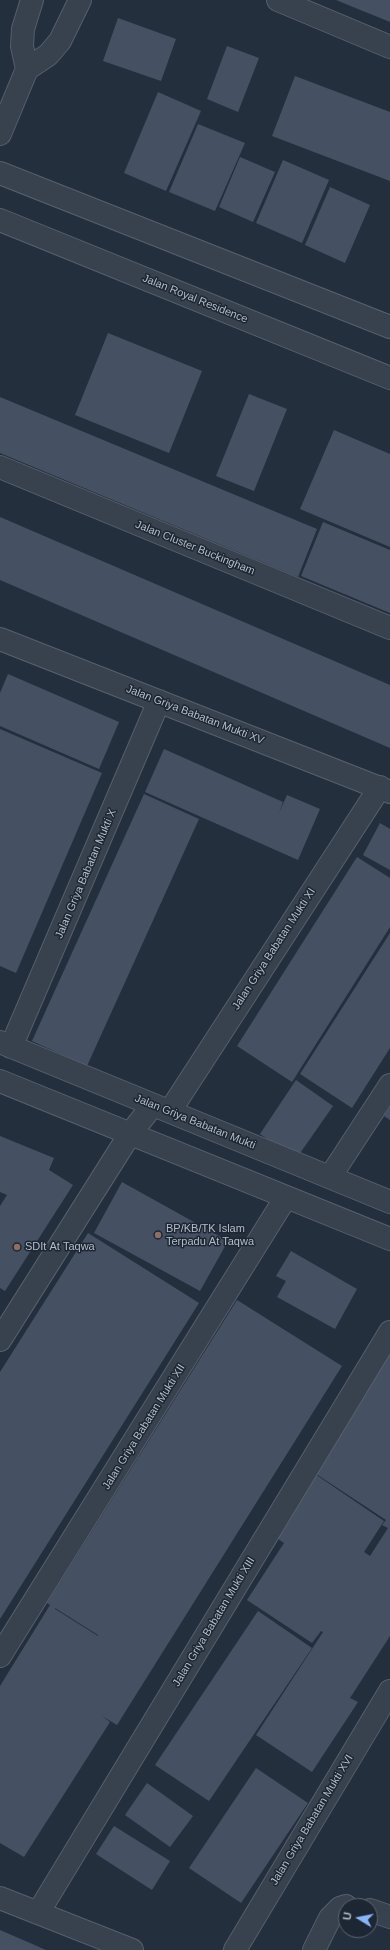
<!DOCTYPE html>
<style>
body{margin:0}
#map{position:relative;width:390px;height:1950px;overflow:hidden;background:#242f3e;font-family:Helvetica,sans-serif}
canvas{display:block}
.north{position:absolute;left:338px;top:1898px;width:40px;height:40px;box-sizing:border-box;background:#1d2633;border:1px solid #59626f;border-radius:50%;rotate:280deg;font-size:11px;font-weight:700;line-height:16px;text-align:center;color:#b4bcc9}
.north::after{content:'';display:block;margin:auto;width:14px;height:18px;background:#8ab4f8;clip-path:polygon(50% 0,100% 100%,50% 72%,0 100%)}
</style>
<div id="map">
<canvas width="390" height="1950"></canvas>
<div class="north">U</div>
</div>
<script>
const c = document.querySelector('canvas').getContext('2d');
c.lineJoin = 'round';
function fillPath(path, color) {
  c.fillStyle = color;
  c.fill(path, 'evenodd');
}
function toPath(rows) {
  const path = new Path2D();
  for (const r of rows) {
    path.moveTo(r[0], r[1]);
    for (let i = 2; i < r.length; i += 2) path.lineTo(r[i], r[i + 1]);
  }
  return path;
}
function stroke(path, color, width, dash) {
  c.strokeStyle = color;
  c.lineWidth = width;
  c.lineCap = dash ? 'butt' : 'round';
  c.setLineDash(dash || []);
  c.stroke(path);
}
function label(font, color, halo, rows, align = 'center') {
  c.font = font + ' Helvetica,sans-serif';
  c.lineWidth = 3;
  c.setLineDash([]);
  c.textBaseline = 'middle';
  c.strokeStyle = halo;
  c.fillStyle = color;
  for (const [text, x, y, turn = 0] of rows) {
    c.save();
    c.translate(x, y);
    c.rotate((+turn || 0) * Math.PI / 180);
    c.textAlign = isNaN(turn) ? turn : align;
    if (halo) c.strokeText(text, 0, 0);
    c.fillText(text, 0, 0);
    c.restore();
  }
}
fillPath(toPath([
 [336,0,390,0,390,22,358,9],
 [118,18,176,39,161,81,103,61],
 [227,46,259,58,238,112,207,99],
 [295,76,390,112,390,181,272,136],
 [158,92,201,111,166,191,124,173],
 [198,124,245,143,215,211,169,192],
 [240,157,275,172,253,222,219,207],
 [283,160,329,180,302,243,256,223],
 [330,187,370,205,345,263,305,245],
 [108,333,202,371,169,453,75,415],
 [249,394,287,409,254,491,216,476],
 [0,397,317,529,298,577,0,453],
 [334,430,390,454,390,547,300,509],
 [0,517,390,685,390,748,0,580],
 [323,522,390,550,390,613,301,576],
 [8,674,119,722,99,769,0,726,0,693],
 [0,729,102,773,16,973,0,966],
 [164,749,283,802,279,813,287,795,320,809,298,860,145,792],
 [144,794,199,819,87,1066,32,1041],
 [380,823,390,829,390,870,363,855],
 [357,857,390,878,390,927,292,1082,237,1046],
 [390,933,390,1048,352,1108,300,1074],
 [296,1080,333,1106,296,1159,260,1134],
 [390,1107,390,1120,384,1116],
 [0,1136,54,1158,49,1170,73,1185,5,1291,0,1288,0,1206,7,1195,0,1192],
 [122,1182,228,1241,200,1291,94,1233],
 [88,1233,199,1303,0,1619,0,1372],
 [291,1251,357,1289,335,1329,277,1297,286,1281,276,1276],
 [237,1300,342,1366,117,1725,102,1716,110,1722,24,1857,0,1843,0,1686,50,1605,47,1603],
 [55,1608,98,1635,98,1636,55,1609],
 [390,1347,390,1636,350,1698,358,1702,312,1772,256,1735,323,1632,321,1631,312,1643,247,1600,284,1543,271,1534,312,1472,384,1521,364,1552,370,1556,388,1528,382,1525,386,1520,310,1470],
 [258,1611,312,1648,209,1801,155,1765],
 [256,1768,308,1803,241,1903,189,1868],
 [147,1783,193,1816,170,1847,125,1815],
 [114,1826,170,1861,152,1890,96,1854],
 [0,1930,30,1943,46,1950,0,1950]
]), '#455162');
const minor = toPath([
 [278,0,390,47],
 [27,69,48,55,60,41,80,0],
 [0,134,27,69,22,46,23,29,32,0],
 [0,173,390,327],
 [0,220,390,378],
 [0,467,390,628],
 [0,639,390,792],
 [0,1042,390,1202],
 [11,1047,159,701],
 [0,1081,390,1239],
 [170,1111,380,787],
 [330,1177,390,1085],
 [0,1340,130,1134,153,1105],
 [0,1656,286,1197],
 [0,1898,132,1950],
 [370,1910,390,1917],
 [38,1913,390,1332],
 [235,1950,390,1691],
 [314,1950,330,1918,340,1908,346,1906]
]);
stroke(minor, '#565f6c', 24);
stroke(minor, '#38414e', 22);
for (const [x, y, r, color] of [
 [158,1235,4,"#8d6e63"],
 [17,1247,4,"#8d6e63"]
]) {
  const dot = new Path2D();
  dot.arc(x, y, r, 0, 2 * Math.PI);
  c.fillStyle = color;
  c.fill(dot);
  stroke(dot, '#1d2633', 1.5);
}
label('11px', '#b4bcc9', '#1d2633', [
 ["Jalan Royal Residence",195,299,22],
 ["Jalan Cluster Buckingham",195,548,22],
 ["Jalan Griya Babatan Mukti XV",195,715,21],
 ["Jalan Griya Babatan Mukti X",86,874,-67],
 ["Jalan Griya Babatan Mukti XI",274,949,-57],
 ["Jalan Griya Babatan Mukti",195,1122,22],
 ["Jalan Griya Babatan Mukti XII",144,1427,-58],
 ["Jalan Griya Babatan Mukti XIII",214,1622,-59],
 ["Jalan Griya Babatan Mukti XVI",312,1820,-59]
]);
label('11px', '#b4bcc9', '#1d2633', [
 ["BP/KB/TK Islam",166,1229],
 ["Terpadu At Taqwa",166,1242],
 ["SDIt At Taqwa",25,1247]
], 'left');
</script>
